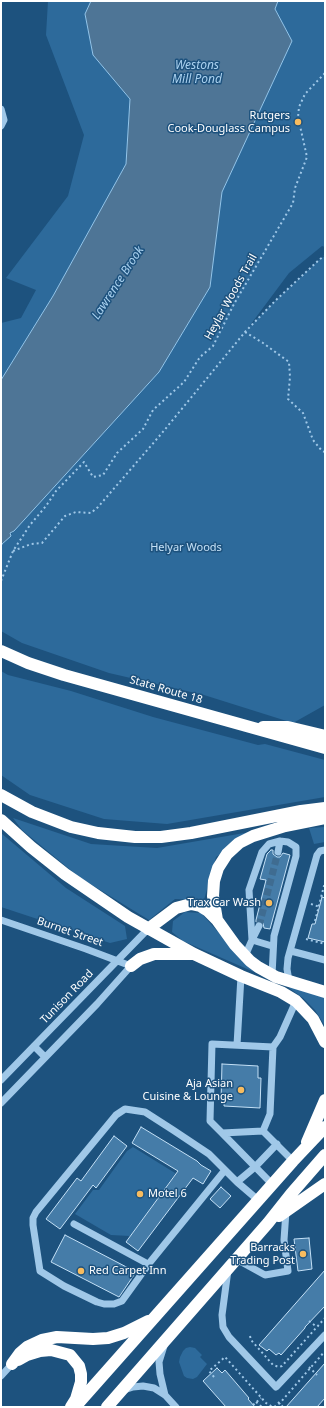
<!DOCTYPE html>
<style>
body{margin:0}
#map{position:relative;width:326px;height:1408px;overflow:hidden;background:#1d527e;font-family:"Noto Sans",sans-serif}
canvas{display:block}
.frame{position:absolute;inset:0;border:2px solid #fff;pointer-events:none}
</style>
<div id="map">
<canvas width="326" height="1408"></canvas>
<div class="frame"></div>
</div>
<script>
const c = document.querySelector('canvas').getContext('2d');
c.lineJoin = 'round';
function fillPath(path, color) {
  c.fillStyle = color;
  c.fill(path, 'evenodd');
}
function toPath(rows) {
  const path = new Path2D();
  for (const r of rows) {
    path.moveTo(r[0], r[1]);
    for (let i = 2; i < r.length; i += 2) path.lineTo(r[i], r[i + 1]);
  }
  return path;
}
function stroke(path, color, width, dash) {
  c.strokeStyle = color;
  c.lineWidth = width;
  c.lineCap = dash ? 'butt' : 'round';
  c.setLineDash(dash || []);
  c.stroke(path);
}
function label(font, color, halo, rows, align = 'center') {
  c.font = font + ' "Noto Sans",sans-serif';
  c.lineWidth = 3;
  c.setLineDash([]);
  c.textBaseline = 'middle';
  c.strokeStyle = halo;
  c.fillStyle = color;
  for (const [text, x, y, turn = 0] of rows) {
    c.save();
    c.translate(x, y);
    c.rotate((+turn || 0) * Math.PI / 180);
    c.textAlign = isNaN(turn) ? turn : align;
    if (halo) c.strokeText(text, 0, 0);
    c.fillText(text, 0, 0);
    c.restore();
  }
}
fillPath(toPath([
 [48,1,91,1,85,14,93,55,130,99,126,164,53,296,1,380,1,323,21,318,36,290,6,278,68,196,84,135,46,35],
 [278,1,325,1,325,247,322,246,289,273,248,328,276,300,320,259,325,256,325,705,293,723,204,695,109,673,22,643,1,631,1,547,2,544,159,372,210,287,222,192,292,41,275,9],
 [1,671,8,675,71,691,153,717,258,745,265,744,325,760,325,797,167,824,104,819,30,795,1,775],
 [13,818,91,844,157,848,256,831,216,857,204,900,175,899,149,920,79,877,22,830],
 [325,827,325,842,314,844,309,828],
 [1,833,66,888,125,926,127,939,110,943,1,907],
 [185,912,201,913,254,972,183,941,172,932,173,921],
 [291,987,325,998,325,1026,315,1010,303,998,289,988],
 [133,1147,175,1173,175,1174,130,1236,111,1235,75,1214,93,1190,99,1190,127,1151],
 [190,1347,195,1348,202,1355,200,1357,207,1364,197,1377,193,1379,187,1378,184,1376,179,1362,180,1357,183,1351,186,1348]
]), '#2d6a9b');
const water = toPath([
 [91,1,278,1,275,9,292,41,222,192,210,287,159,372,14,531,10,533,11,536,2,544,1,547,1,380,53,296,126,164,130,99,93,55,85,14,91,1]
]);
fillPath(water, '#4e7596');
stroke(water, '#93c5ea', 1);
const building = toPath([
 [271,850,273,850,273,854,277,857,280,857,283,853,290,855,270,929,264,928,263,923,259,921,256,922,256,920,266,880,260,879,267,854,271,850],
 [322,897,325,898,325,942,308,938,312,924,315,924,322,897],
 [222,1064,258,1066,258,1078,261,1078,260,1108,224,1106,224,1102,221,1102,222,1064],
 [141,1127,197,1161,201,1165,211,1171,203,1184,193,1178,138,1251,126,1242,178,1171,132,1143,141,1127],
 [114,1136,127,1146,96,1188,93,1185,60,1229,46,1219,77,1178,81,1181,114,1136],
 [221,1187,231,1196,220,1208,210,1199,221,1187],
 [65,1235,136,1272,119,1297,51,1262,65,1235],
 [309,1238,312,1269,298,1271,294,1239,309,1238],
 [325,1270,325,1306,305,1327,305,1328,281,1355,279,1353,276,1355,269,1349,267,1351,259,1345,325,1270],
 [325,1363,325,1398,317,1407,286,1407,325,1363],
 [217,1368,222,1373,225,1370,249,1398,248,1399,255,1407,226,1407,203,1381,217,1368]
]);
fillPath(building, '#457ca8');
stroke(building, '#c4e0f6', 1);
stroke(toPath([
 [259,926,278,852]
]), '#3f6c91', 7, [7, 3.5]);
stroke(toPath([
 [245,332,263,343,289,362,290,377,288,399,303,413,313,440,322,451,325,452],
 [13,551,31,544,42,543,65,516,76,512,91,513,98,507,162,433,245,332,276,300,320,259,325,256],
 [1,581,13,551,30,525,46,506,56,491,84,462,93,477,103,475,117,453,143,429,153,410,184,382,200,357,213,346,234,304,293,203,295,188,307,157,298,117,299,107,305,94,325,73],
 [311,904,320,907],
 [315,921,325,882],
 [306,939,325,944],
 [309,1321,317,1327],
 [250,1336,251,1340,273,1365,279,1367,282,1366,325,1318],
 [309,1367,317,1375],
 [214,1377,209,1371,225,1357,266,1403,271,1406,274,1407,280,1403,325,1351],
 [256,1402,262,1407],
 [278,1402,283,1407],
 [253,1405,261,1398]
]), '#a0c8e8', 2, [2, 3]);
stroke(toPath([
 [1,109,4,120,1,126],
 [278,852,280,841],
 [1,920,86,949,131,966,97,1004,1,1103],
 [259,926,252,940,272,946],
 [291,951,325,960],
 [245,956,252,940,249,890,262,852,269,844,280,841,288,842,296,847,296,856,274,936,272,975],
 [289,981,287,969,288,958,317,855,320,851,325,850],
 [237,1045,241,976],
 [34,1046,45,1057],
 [273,1047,280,1037,296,1001],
 [1,1080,148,929],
 [263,1131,270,1114,273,1047,212,1044,210,1121,222,1133,263,1131,293,1161],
 [222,1133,272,1184],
 [225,1170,151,1261,122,1301,114,1304,104,1304,97,1302,64,1286,40,1271,33,1225,33,1218,36,1212,116,1115,125,1109,145,1112,173,1130,209,1154,237,1182],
 [258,1200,237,1182,255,1167,277,1144],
 [74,1224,148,1264],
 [236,1259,265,1275,288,1271,284,1240,286,1211],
 [228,1270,222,1315,223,1327,229,1337,276,1387,325,1335],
 [164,1346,159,1362,160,1374,165,1395],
 [1,1376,12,1364],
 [124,1390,133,1387,143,1386,154,1388,165,1395,176,1407]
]), '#a0c8e8', 7);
stroke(toPath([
 [1,651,28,663,64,675,325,748],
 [263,727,288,727,325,736],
 [1,795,32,812,71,827,98,833,135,837,161,837,191,833,301,811,325,808],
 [1,820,31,847,65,874,128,917,194,954,241,976,281,992,296,1001,313,1019,325,1042],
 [217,920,213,896,214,881,218,868,227,854,239,843,253,836,285,826,325,818],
 [148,929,176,908,191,904,200,906,208,911,217,920,235,945,250,961,258,967,276,977,325,992],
 [131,966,140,959,154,954,192,954],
 [307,1142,325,1100],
 [279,1216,325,1184],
 [18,1360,27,1355,40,1351,51,1350,70,1355,79,1366,81,1374,81,1382,76,1399,71,1407],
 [12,1364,20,1353,27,1347,42,1340,57,1337,93,1339,108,1338,124,1333,148,1321],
 [75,1407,293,1161,325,1127],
 [107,1407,268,1223,291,1194,325,1155]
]), '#fff', 12);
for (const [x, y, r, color] of [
 [298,122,4,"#f8bc5f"],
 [269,903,4,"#f8bc5f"],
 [241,1090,4,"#f8bc5f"],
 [140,1194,4,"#f8bc5f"],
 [303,1254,4,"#f8bc5f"],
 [81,1271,4,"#f8bc5f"]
]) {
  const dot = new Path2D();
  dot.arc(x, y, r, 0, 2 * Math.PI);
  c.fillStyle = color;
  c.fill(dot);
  stroke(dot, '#1d527e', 1.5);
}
label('11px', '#fff', '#1d527e', [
 ["Rutgers",290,116],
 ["Cook-Douglass Campus",290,129],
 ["Trax Car Wash",261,903],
 ["Aja Asian",233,1084],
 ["Cuisine & Lounge",233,1097],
 ["Motel 6",148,1194,"left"],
 ["Barracks",295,1248],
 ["Trading Post",295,1261],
 ["Red Carpet Inn",89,1271,"left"]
], 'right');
label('11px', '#fff', '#1d527e', [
 ["Heylar Woods Trail",231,297,-61],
 ["State Route 18",166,690,16],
 ["Burnet Street",70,932,19],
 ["Tunison Road",67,997,-46]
]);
label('11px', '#c4e0f6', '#1d527e', [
 ["Helyar Woods",186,548]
]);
label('italic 12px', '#abd2f0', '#1d527e', [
 ["Westons",197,66],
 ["Mill Pond",197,80],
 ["Lawrence Brook",118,283,-57]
]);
</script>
